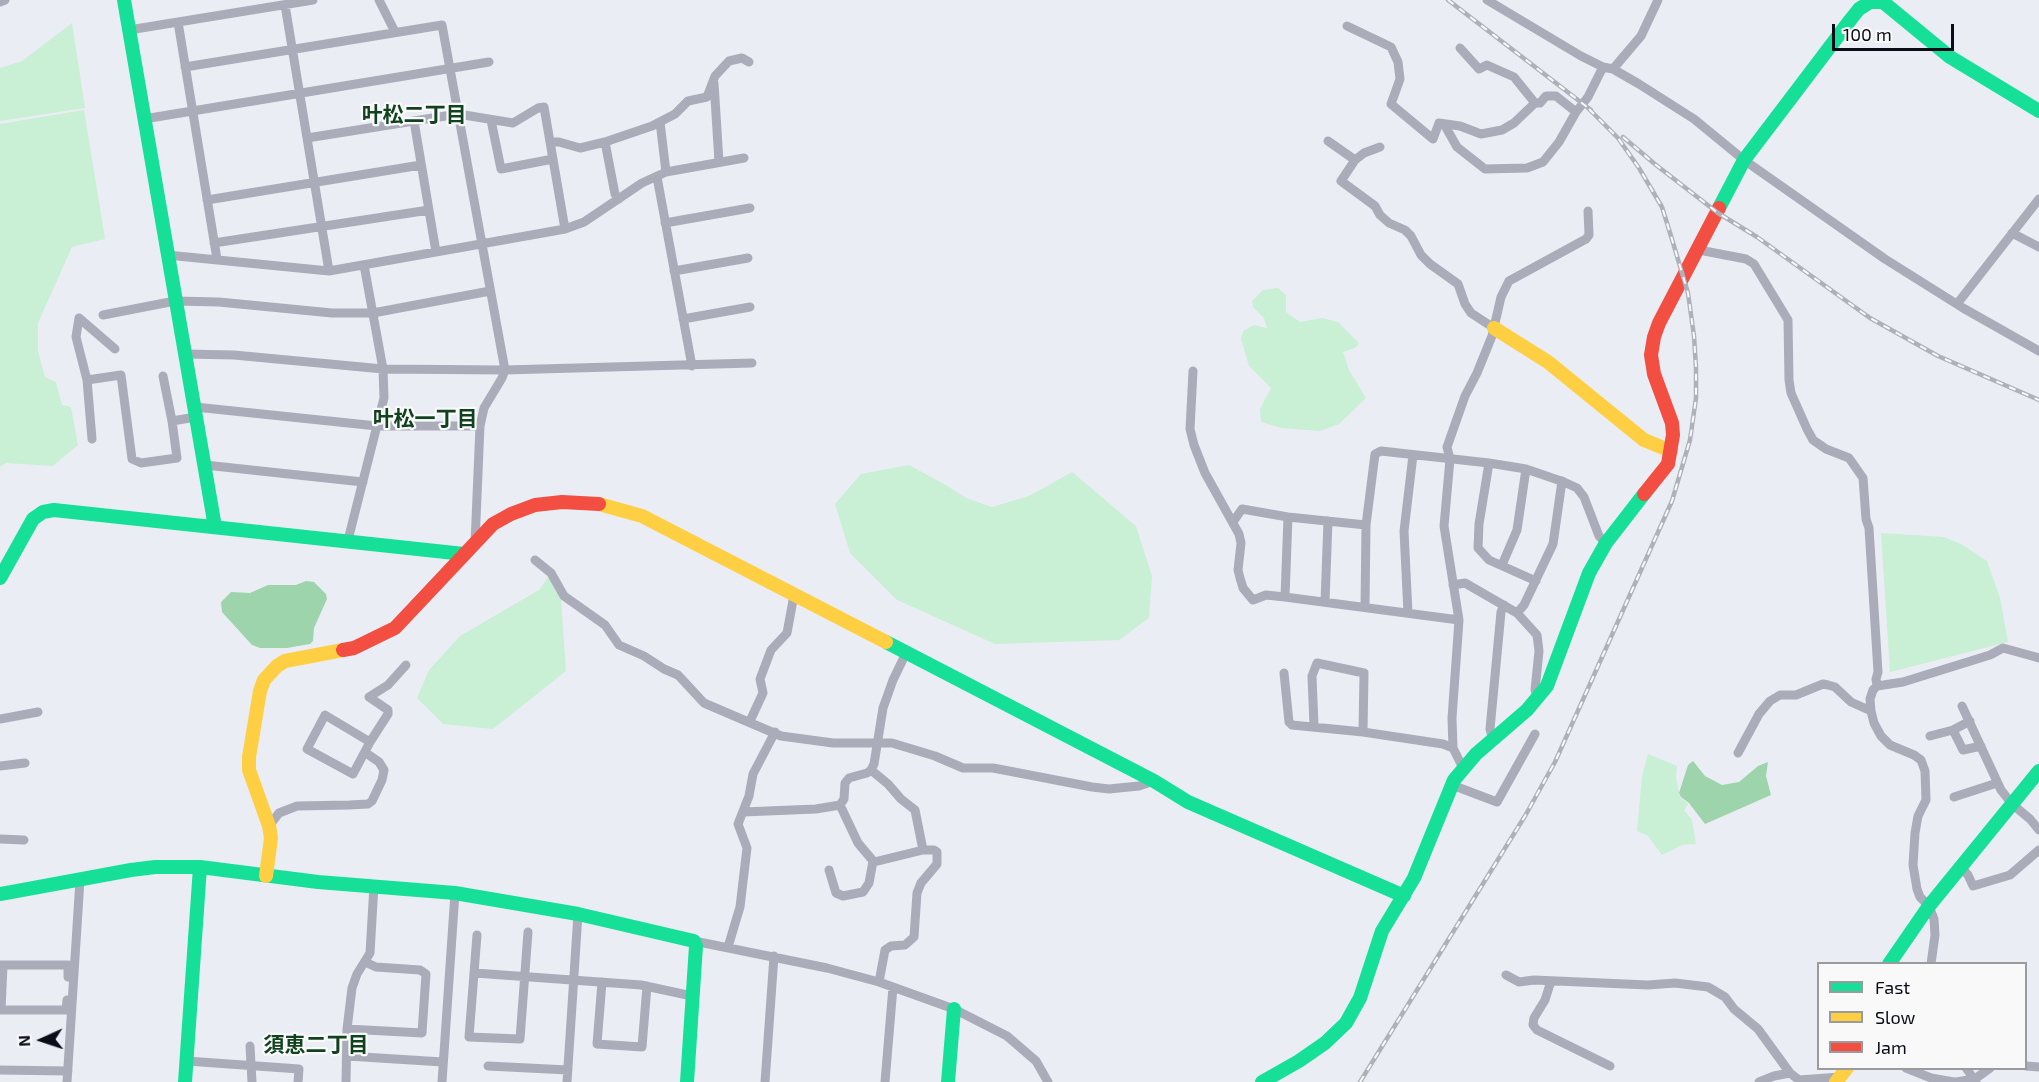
<!DOCTYPE html>
<meta charset="utf-8">
<style>
body{margin:0}
#map{position:relative;width:2039px;height:1082px;overflow:hidden;background:#ebedf5;font-family:"Exo 2",sans-serif}
canvas{display:block}
.legend{position:absolute;left:1817px;top:962px;width:210px;height:108px;box-sizing:border-box;background:#f9f9f9;border:2px solid #999b9f;margin:0;padding:8px 10px;list-style:none;font-size:18px;color:#0a0d18}
.legend li{display:flex;align-items:center;gap:12px;height:30px}
.legend b{width:30px;border:2px solid #999b9f}
.north{position:absolute;left:12px;top:1010px;width:60px;height:60px;-webkit-text-stroke:4px #f9f9f9;paint-order:stroke;rotate:267deg;font-size:16px;font-weight:700;line-height:24px;text-align:center;color:#0a0d18}
.north::after{content:'';display:block;margin:auto;width:21px;height:27px;background:#0a0d18;clip-path:polygon(50% 0,100% 100%,50% 72%,0 100%)}
.scale{position:absolute;left:1832px;top:24px;width:122px;height:27px;box-sizing:border-box;border:3px solid #0a0d18;border-top:0;padding-left:8px;font-size:18px;line-height:21px;white-space:nowrap;color:#0a0d18;-webkit-text-stroke:4px #f9f9f9;paint-order:stroke}
</style>
<div id="map">
<canvas width="2039" height="1082"></canvas>
<ul class="legend">
<li><b style="height:8px;background:#16e098"></b>Fast</li>
<li><b style="height:8px;background:#ffcf43"></b>Slow</li>
<li><b style="height:8px;background:#f24e42"></b>Jam</li>
</ul>
<div class="north">N</div>
<div class="scale">100 m</div>
</div>
<script>
const c = document.querySelector('canvas').getContext('2d');
c.lineJoin = 'round';
function fillPath(path, color) {
  c.fillStyle = color;
  c.fill(path, 'evenodd');
}
function toPath(rows) {
  const path = new Path2D();
  for (const r of rows) {
    path.moveTo(r[0], r[1]);
    for (let i = 2; i < r.length; i += 2) path.lineTo(r[i], r[i + 1]);
  }
  return path;
}
function stroke(path, color, width, dash) {
  c.strokeStyle = color;
  c.lineWidth = width;
  c.lineCap = dash ? 'butt' : 'round';
  c.setLineDash(dash || []);
  c.stroke(path);
}
function label(font, color, halo, rows, align = 'center') {
  c.font = font + ' "Exo 2","Noto Sans JP",sans-serif';
  c.lineWidth = 4.5;
  c.setLineDash([]);
  c.textBaseline = 'middle';
  c.strokeStyle = halo;
  c.fillStyle = color;
  for (const [text, x, y, turn = 0] of rows) {
    c.save();
    c.translate(x, y);
    c.rotate((+turn || 0) * Math.PI / 180);
    c.textAlign = isNaN(turn) ? turn : align;
    if (halo) c.strokeText(text, 0, 0);
    c.fillText(text, 0, 0);
    c.restore();
  }
}
fillPath(toPath([
 [72,23,85,108,0,121,0,68,22,61],
 [84,110,105,239,72,247,38,323,38,351,45,377,56,382,62,405,71,407,78,445,53,466,6,463,0,467,0,124],
 [1278,288,1286,295,1286,312,1300,322,1322,318,1338,322,1359,343,1355,348,1343,352,1349,370,1366,398,1339,424,1320,431,1281,428,1261,422,1260,409,1271,388,1249,366,1241,339,1243,331,1254,325,1267,328,1264,318,1253,307,1252,301,1263,290],
 [909,465,944,484,966,498,992,507,1029,496,1072,472,1136,526,1152,576,1149,618,1119,640,995,644,897,600,850,553,835,504,861,474],
 [1881,533,1944,537,1963,545,1987,561,2000,598,2008,642,1890,672],
 [549,576,561,599,566,671,493,729,443,724,417,698,429,670,460,636,539,590],
 [1648,754,1677,766,1676,778,1680,797,1688,804,1684,810,1692,820,1696,844,1682,845,1662,855,1648,836,1637,831,1642,776]
]), '#c9efd5');
fillPath(toPath([
 [306,581,314,582,326,594,327,599,314,628,313,641,310,644,287,648,260,648,252,645,222,612,221,602,231,592,250,593,268,585,296,585],
 [1693,761,1705,776,1722,785,1739,782,1758,766,1768,762,1766,776,1771,795,1705,824,1689,803,1681,797,1679,793,1688,765]
]), '#9dd4ac');
stroke(toPath([
 [379,0,395,32],
 [1487,0,1581,56,1603,67,1613,69,1639,84,1694,119,1744,160,1885,259,1963,308,2039,351],
 [0,2,5,0],
 [285,5,329,271],
 [178,22,217,259],
 [1347,26,1391,47,1398,62,1400,79,1391,104,1433,139,1439,123,1460,126,1481,134,1502,130,1514,123,1535,103],
 [129,30,313,0],
 [1460,48,1479,69,1487,65,1514,77,1535,103,1540,103,1546,96,1556,96,1576,112],
 [185,67,442,25,505,370,502,378,484,408,480,426,475,543],
 [1613,69,1641,36,1658,0],
 [714,83,719,162],
 [144,119,489,62],
 [491,120,501,169,553,159],
 [414,121,436,252],
 [660,122,666,172],
 [1444,124,1457,147,1485,169,1527,168,1543,162,1559,142,1576,112,1588,97,1603,67],
 [307,138,458,114,513,123,538,108,544,107,565,229],
 [1328,141,1355,160],
 [550,142,559,142,580,148,605,142,652,126,675,114,688,101,707,97,715,76,729,61,742,58,749,62],
 [605,142,615,194,619,199],
 [1380,147,1364,153,1355,160,1341,181,1375,206,1380,215,1389,223,1405,230,1411,236,1421,255,1430,264,1458,284,1465,304,1471,313,1494,328],
 [657,177,692,366],
 [207,200,421,165],
 [665,223,750,208],
 [2012,233,2039,247],
 [214,243,429,210],
 [1699,250,1746,259,1754,264,1788,320,1789,380,1791,393,1807,429,1813,440,1826,449,1849,458,1863,478,1866,519,1869,528,1878,672,1876,679,1877,686],
 [167,255,329,271,565,229,584,222,642,183,666,172,744,158],
 [674,271,748,258],
 [1957,304,2039,199],
 [103,315,175,301,219,302,332,313,373,313,490,291],
 [683,319,750,307],
 [185,354,234,355,383,369,505,370,752,363],
 [1193,371,1190,429,1194,445,1205,473,1239,534,1241,543,1238,570,1240,578,1243,588,1253,600,1266,595,1285,597,1459,620],
 [163,376,172,421],
 [87,380,121,375,132,459,141,463,177,458,172,421,196,417],
 [195,407,377,426,480,426],
 [92,439,87,380,76,337,79,318,115,349],
 [1489,463,1479,524,1478,548,1489,560,1536,581],
 [205,465,363,482],
 [1233,522,1242,509,1288,517,1366,525],
 [348,540,384,398,383,369,364,265],
 [535,560,551,573,564,596,605,625,619,645,644,656,664,669,678,675,704,703,781,736,833,743,892,743,935,756,963,768,993,768,1092,787,1109,789,1139,786,1154,781],
 [1502,565,1517,530,1526,469],
 [1453,585,1465,583,1517,613,1537,635,1539,651,1535,690,1538,698],
 [1285,597,1288,517],
 [1325,602,1328,521],
 [1365,607,1366,525,1375,454,1381,451,1489,463,1526,469,1564,482,1577,488,1584,497,1599,536,1606,543],
 [1408,613,1404,531,1413,455],
 [1517,613,1524,605,1553,544,1562,481],
 [1284,673,1289,722,1292,725,1363,732,1443,744,1453,748],
 [1962,706,2001,790,2012,804,2030,819,2039,830],
 [0,719,38,712],
 [750,721,763,693,760,679,771,650,787,633,794,595],
 [1314,726,1312,676,1317,663,1364,673,1363,732],
 [1953,730,1963,750,1981,746],
 [1930,736,1953,730,1970,721],
 [1493,740,1490,729,1501,612,1504,605],
 [370,742,325,715,307,749,353,774,370,742,388,714,388,710,369,697,388,685,406,665],
 [1738,753,1759,714,1770,701,1780,695,1796,695,1823,684,1828,685,1835,687,1851,702,1871,711],
 [0,766,25,763],
 [1463,768,1453,748,1452,718,1459,620,1444,526,1450,459,1447,447,1465,396,1477,373,1492,336,1501,297,1509,281,1586,239,1589,235,1588,211],
 [871,770,888,784,901,799,915,810,923,850],
 [1452,785,1497,802,1535,734],
 [1954,797,1997,783],
 [743,812,816,809,840,805],
 [269,826,279,813,297,806,349,805,368,804,372,801,382,780,384,770,379,762,366,753],
 [0,839,24,840],
 [1961,867,1968,875,1973,886,2010,875,2039,850],
 [829,870,836,893,843,896,863,892,869,883,873,861],
 [477,935,469,1037,520,1039,528,932],
 [694,941,827,968,879,982,954,1009,1007,1036,1036,1061,1048,1082],
 [728,947,740,907,747,848,738,824,749,796,753,774,775,732],
 [1931,964,1935,935,1934,919,1929,906,1920,897,1917,889,1913,865,1915,833,1918,816,1926,800,1925,771,1921,760,1914,755,1890,745,1881,736,1874,723,1871,711,1870,699,1873,690,1877,686,1903,682,1990,655,2003,648,2039,658],
 [0,965,68,965,68,977],
 [475,973,641,985,692,996],
 [1506,975,1519,982,1534,980,1648,985,1675,983,1708,987,1725,997,1734,1009,1758,1029,1790,1073,1799,1080,1840,1077],
 [1551,981,1545,1000,1534,1018,1533,1025,1537,1030,1610,1066],
 [602,982,597,1044,642,1047,647,986],
 [879,982,885,950,891,946,905,945,914,937,917,893,921,883,937,864,937,852,934,850,923,850,874,862,858,843,840,805,844,799,845,783,849,778,867,773,871,770,874,764,883,708,893,680,906,653],
 [0,1010,66,1010,67,1000],
 [1,1010,3,966],
 [347,1029,422,1033,426,974,420,970,376,967,365,962],
 [250,1046,252,1082],
 [347,1056,443,1062],
 [187,1061,299,1069,298,1082],
 [488,1066,568,1070],
 [2026,1066,2039,1067],
 [1906,1068,1931,1078,1954,1082],
 [1966,1068,1976,1082],
 [0,1070,68,1071],
 [67,1082,80,880],
 [346,1082,347,1029,352,988,357,974,370,953,374,885],
 [442,1082,455,893],
 [567,1082,578,914],
 [765,1082,774,956],
 [885,1082,893,987],
 [1759,1082,1774,1076,1790,1073],
 [1956,1082,1975,1079,1990,1068]
]), '#aaadb9', 9);
stroke(toPath([
 [124,0,215,527],
 [1719,208,1744,160,1851,19,1859,9,1870,2,1883,2,1950,57,2039,111],
 [0,578,33,519,43,512,54,510,464,554],
 [886,642,1154,781,1188,802,1404,896],
 [0,894,131,870,155,867,200,867,318,882,455,893,578,914,694,941,696,946,687,1082],
 [1889,964,1929,906,2039,771],
 [185,1082,200,867],
 [948,1082,954,1009],
 [1262,1082,1299,1061,1325,1043,1346,1023,1360,998,1382,931,1414,878,1454,780,1476,754,1527,710,1547,686,1589,573,1606,543,1644,494]
]), '#16e098', 14);
stroke(toPath([
 [1494,328,1548,362,1644,440,1671,451],
 [599,504,642,516,886,642],
 [266,876,271,838,269,826,249,770,249,757,260,691,264,680,277,666,285,661,343,650],
 [1836,1082,1847,1068]
]), '#ffcf43', 14);
stroke(toPath([
 [1644,494,1668,464,1673,435,1672,423,1654,374,1651,355,1654,337,1659,323,1719,208],
 [343,650,354,648,395,628,493,524,511,514,535,505,562,502,599,504]
]), '#f24e42', 14);
const rail = toPath([
 [1448,0,1591,110],
 [1623,137,1656,165,1718,213,1757,237,1870,318,1938,356,2039,400],
 [1360,1082,1525,816,1555,762,1672,501,1690,440,1696,398,1696,368,1694,336,1688,293,1671,236,1662,207,1639,168,1618,138,1586,106]
]);
stroke(rail, '#aeb1b9', 4.5);
stroke(rail, '#f9f9f9', 2, [7]);
label('bold 21px', '#10421f', '#f9f9f9', [
 ["叶松二丁目",414,115],
 ["叶松一丁目",425,419],
 ["須恵二丁目",316,1045]
]);
</script>
